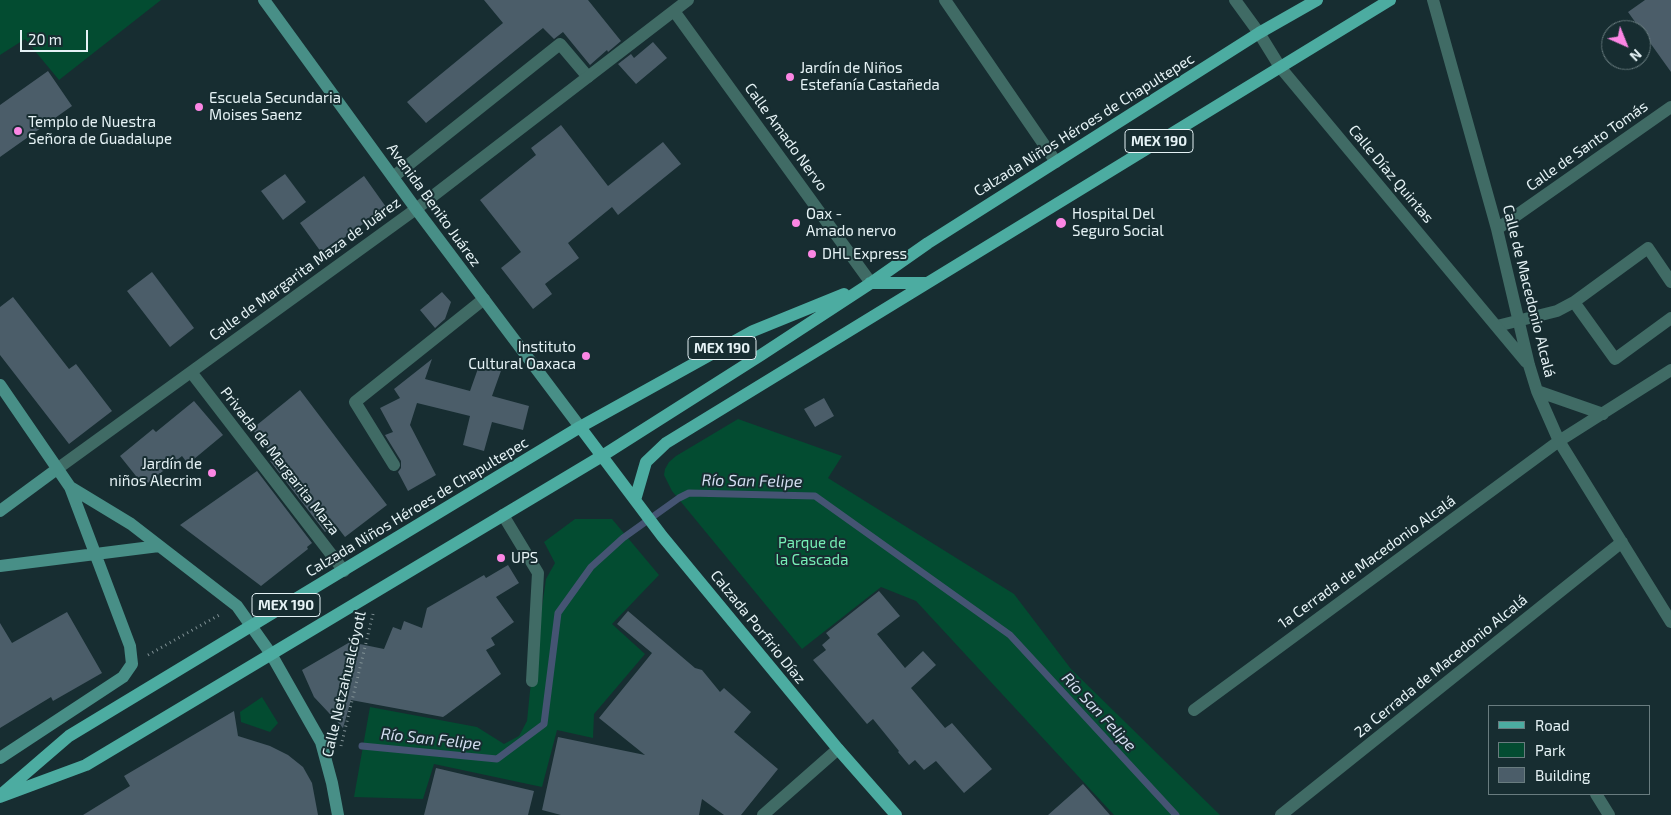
<!DOCTYPE html>
<meta charset="utf-8">
<style>
body{margin:0}
#map{position:relative;width:1671px;height:815px;overflow:hidden;background:#172d31;font-family:"Exo 2",sans-serif}
canvas{display:block}
.legend{position:absolute;left:1488px;top:705px;width:162px;height:90px;box-sizing:border-box;background:#172d31;border:1px solid #697c7f;margin:0;padding:6px 9px;list-style:none;font-size:15px;color:#e5f2f5}
.legend li{display:flex;align-items:center;gap:10px;height:25px}
.legend b{width:25px;border:1px solid #697c7f}
.north{position:absolute;left:1601px;top:20px;width:50px;height:50px;box-sizing:border-box;background:#172d31;border:1px solid #697c7f;border-radius:50%;rotate:136deg;font-size:14px;font-weight:700;line-height:20px;text-align:center;color:#e5f2f5}
.north::after{content:'';display:block;margin:auto;width:18px;height:22px;background:#fc86e4;clip-path:polygon(50% 0,100% 100%,50% 72%,0 100%)}
.scale{position:absolute;left:20px;top:30px;width:68px;height:22px;box-sizing:border-box;border:2px solid #e5f2f5;border-top:0;padding-left:6px;font-size:15px;line-height:18px;white-space:nowrap;color:#e5f2f5;-webkit-text-stroke:4px #172d31;paint-order:stroke}
</style>
<div id="map">
<canvas width="1671" height="815"></canvas>
<ul class="legend">
<li><b style="height:6px;background:#4caca1"></b>Road</li>
<li><b style="height:14px;background:#034c31"></b>Park</li>
<li><b style="height:14px;background:#4b5d69"></b>Building</li>
</ul>
<div class="north">N</div>
<div class="scale">20 m</div>
</div>
<script>
const c = document.querySelector('canvas').getContext('2d');
c.lineJoin = 'round';
function fillPath(path, color) {
  c.fillStyle = color;
  c.fill(path, 'evenodd');
}
function toPath(rows) {
  const path = new Path2D();
  for (const r of rows) {
    path.moveTo(r[0], r[1]);
    for (let i = 2; i < r.length; i += 2) path.lineTo(r[i], r[i + 1]);
  }
  return path;
}
function stroke(path, color, width, dash) {
  c.strokeStyle = color;
  c.lineWidth = width;
  c.lineCap = dash ? 'butt' : 'round';
  c.setLineDash(dash || []);
  c.stroke(path);
}
function label(font, color, halo, rows, align = 'center') {
  c.font = font + ' "Exo 2",sans-serif';
  c.lineWidth = 4;
  c.setLineDash([]);
  c.textBaseline = 'middle';
  c.strokeStyle = halo;
  c.fillStyle = color;
  for (const [text, x, y, turn = 0] of rows) {
    c.save();
    c.translate(x, y);
    c.rotate((+turn || 0) * Math.PI / 180);
    c.textAlign = isNaN(turn) ? turn : align;
    if (halo) c.strokeText(text, 0, 0);
    c.fillText(text, 0, 0);
    c.restore();
  }
}
fillPath(toPath([
 [0,0,161,0,59,80,25,39,0,55],
 [738,419,842,456,828,478,1014,594,1071,669,1220,815,1114,815,916,601,881,587,802,649,672,491,664,475,665,469,669,462,676,456],
 [575,519,612,519,659,575,612,624,645,654,594,714,593,738,557,730,542,787,434,764,423,799,354,797,370,707,477,727,504,744,519,736,527,721,530,691,546,579,555,563,544,542],
 [262,697,278,723,270,732,241,722,240,712]
]), '#034c31');
stroke(toPath([
 [362,746,497,759,544,724,558,613,591,567,623,538,679,498,689,493,815,496,1010,635,1176,815]
]), '#455473', 7);
fillPath(toPath([
 [484,0,588,0,621,41,608,52,607,50,590,65,563,32,554,39,543,28,426,123,407,102,503,23],
 [1645,0,1671,0,1671,72,1628,12],
 [653,42,667,58,636,84,618,64,631,54,634,58],
 [48,71,72,106,0,157,0,105],
 [561,125,608,186,663,142,681,164,618,215,612,207,568,243,579,258,545,284,552,294,533,309,501,268,521,252,480,200,536,155,531,148],
 [285,174,306,202,283,220,261,191],
 [364,176,386,207,337,243,336,241,321,252,300,223],
 [152,272,194,328,170,347,127,291],
 [442,292,451,302,445,319,435,328,420,310],
 [13,297,69,369,76,364,112,411,69,444,0,355,0,307],
 [432,359,425,379,470,391,481,360,502,368,492,396,529,406,523,430,492,422,484,451,463,445,470,416,417,403,410,425,436,475,408,491,398,472,401,468,401,461,385,435,393,432,380,408,400,398,394,389],
 [300,390,387,505,345,537,335,524,325,532,270,461,275,458,252,429],
 [824,398,834,416,815,427,804,409],
 [194,401,223,435,188,464,182,456,144,486,120,456,153,429,156,432],
 [257,471,312,543,307,547,308,549,261,586,180,525],
 [508,565,519,583,496,597,514,622,491,638,495,645,486,650,501,674,446,715,443,717,351,700,343,728,314,697,302,670,350,642,384,649,393,627,401,630,404,621,422,628,427,608,484,575,486,578],
 [879,591,900,616,877,634,905,668,923,651,936,665,911,688,945,728,952,723,992,769,964,793,936,761,924,770,915,760,909,765,898,752,899,751,873,719,867,724,813,660,826,650,822,645,830,638,826,633],
 [628,611,695,668,702,670,720,692,724,688,751,712,734,732,778,769,741,815,724,815,702,799,699,815,561,815,542,810,558,737,645,755,599,718,652,653,617,624],
 [67,612,102,673,53,701,51,697,0,728,0,623,12,643],
 [234,711,238,736,270,746,288,755,303,767,312,783,318,815,83,815,130,786,124,776],
 [436,768,534,791,528,815,424,815],
 [1083,784,1110,815,1048,815]
]), '#4b5d69');
stroke(toPath([
 [148,655,221,614],
 [341,746,373,614]
]), '#809195', 3, [1, 4]);
stroke(toPath([
 [393,177,560,44,588,77],
 [1574,302,1615,359,1671,318],
 [1497,326,1557,311,1574,302,1648,248,1671,282],
 [394,465,355,402,484,299],
 [503,515,538,573,532,681],
 [763,815,838,749]
]), '#406b65', 12);
stroke(toPath([
 [945,0,1056,162],
 [1235,0,1259,33,1280,67,1526,362],
 [1433,0,1497,229,1529,365,1537,391,1559,441,1671,622],
 [674,11,871,283],
 [1497,229,1671,107],
 [191,372,344,571],
 [1537,391,1603,414],
 [57,469,416,209,688,0],
 [1194,710,1559,441,1671,370],
 [1596,794,1609,815],
 [1281,815,1622,542]
]), '#406b65', 12);
stroke(toPath([
 [264,0,416,209,580,427],
 [0,385,70,487,131,524,237,606,271,654,321,742,332,783,338,815],
 [0,511,57,469],
 [0,566,159,546],
 [0,758,123,677,132,664,130,646,70,487]
]), '#488f87', 12);
stroke(toPath([
 [870,283,927,283],
 [580,427,662,536,838,749,896,815],
 [635,500,646,462,666,443,1390,0],
 [4,792,69,736,580,427,753,331,844,294],
 [0,797,86,765,602,456,761,355,871,283,928,243,1259,33,1317,0]
]), '#4caca1', 12);
for (const [x, y, r, color] of [
 [790,77,5,"#fc86e4"],
 [199,107,5,"#fc86e4"],
 [18,131,5,"#fc86e4"],
 [796,223,5,"#fc86e4"],
 [1061,223,6,"#fc86e4"],
 [812,254,5,"#fc86e4"],
 [586,356,5,"#fc86e4"],
 [212,473,5,"#fc86e4"],
 [501,558,5,"#fc86e4"]
]) {
  const dot = new Path2D();
  dot.arc(x, y, r, 0, 2 * Math.PI);
  c.fillStyle = color;
  c.fill(dot);
  stroke(dot, '#172d31', 2);
}
for (const [x, y, w] of [
 [1159,141,68],
 [722,348,68],
 [286,605,68]
]) {
  const box = new Path2D();
  box.roundRect(x - w / 2, y - 11.5, w, 23, 4);
  c.fillStyle = '#172d31';
  c.fill(box);
  stroke(box, '#e5f2f5', 1);
}
label('bold 14px', '#e5f2f5', null, [
 ["MEX 190",1159,141],
 ["MEX 190",722,348],
 ["MEX 190",286,605]
]);
label('15px', '#e5f2f5', '#172d31', [
 ["Jardín de Niños",800,68],
 ["Estefanía Castañeda",800,85],
 ["Escuela Secundaria",209,98],
 ["Moises Saenz",209,115],
 ["Templo de Nuestra",28,122],
 ["Señora de Guadalupe",28,139],
 ["Oax -",806,214],
 ["Amado nervo",806,231],
 ["Hospital Del",1072,214],
 ["Seguro Social",1072,231],
 ["DHL Express",822,254],
 ["Instituto",576,347,"right"],
 ["Cultural Oaxaca",576,364,"right"],
 ["Jardín de",202,464,"right"],
 ["niños Alecrim",202,481,"right"],
 ["UPS",511,558]
], 'left');
label('15px', '#e5f2f5', '#172d31', [
 ["Calzada Niños Héroes de Chapultepec",1084,125,-32],
 ["Calle Amado Nervo",786,137,54],
 ["Calle de Santo Tomás",1587,146,-35],
 ["Calle Díaz Quintas",1391,174,50],
 ["Avenida Benito Juárez",434,205,54],
 ["Calle de Margarita Maza de Juárez",305,269,-36],
 ["Calle de Macedonio Alcalá",1529,291,76],
 ["Privada de Margarita Maza",280,461,52],
 ["Calzada Niños Héroes de Chapultepec",417,507,-31],
 ["1a Cerrada de Macedonio Alcalá",1367,562,-36],
 ["Calzada Porfirio Díaz",758,627,51],
 ["2a Cerrada de Macedonio Alcalá",1441,666,-39],
 ["Calle Netzahualcóyotl",344,684,-77]
]);
label('15px', '#76efb6', '#172d31', [
 ["Parque de",812,543],
 ["la Cascada",812,560]
]);
label('italic 16px', '#d3def0', '#172d31', [
 ["Río San Felipe",752,481,1],
 ["Río San Felipe",1099,712,47],
 ["Río San Felipe",431,739,6]
]);
</script>
